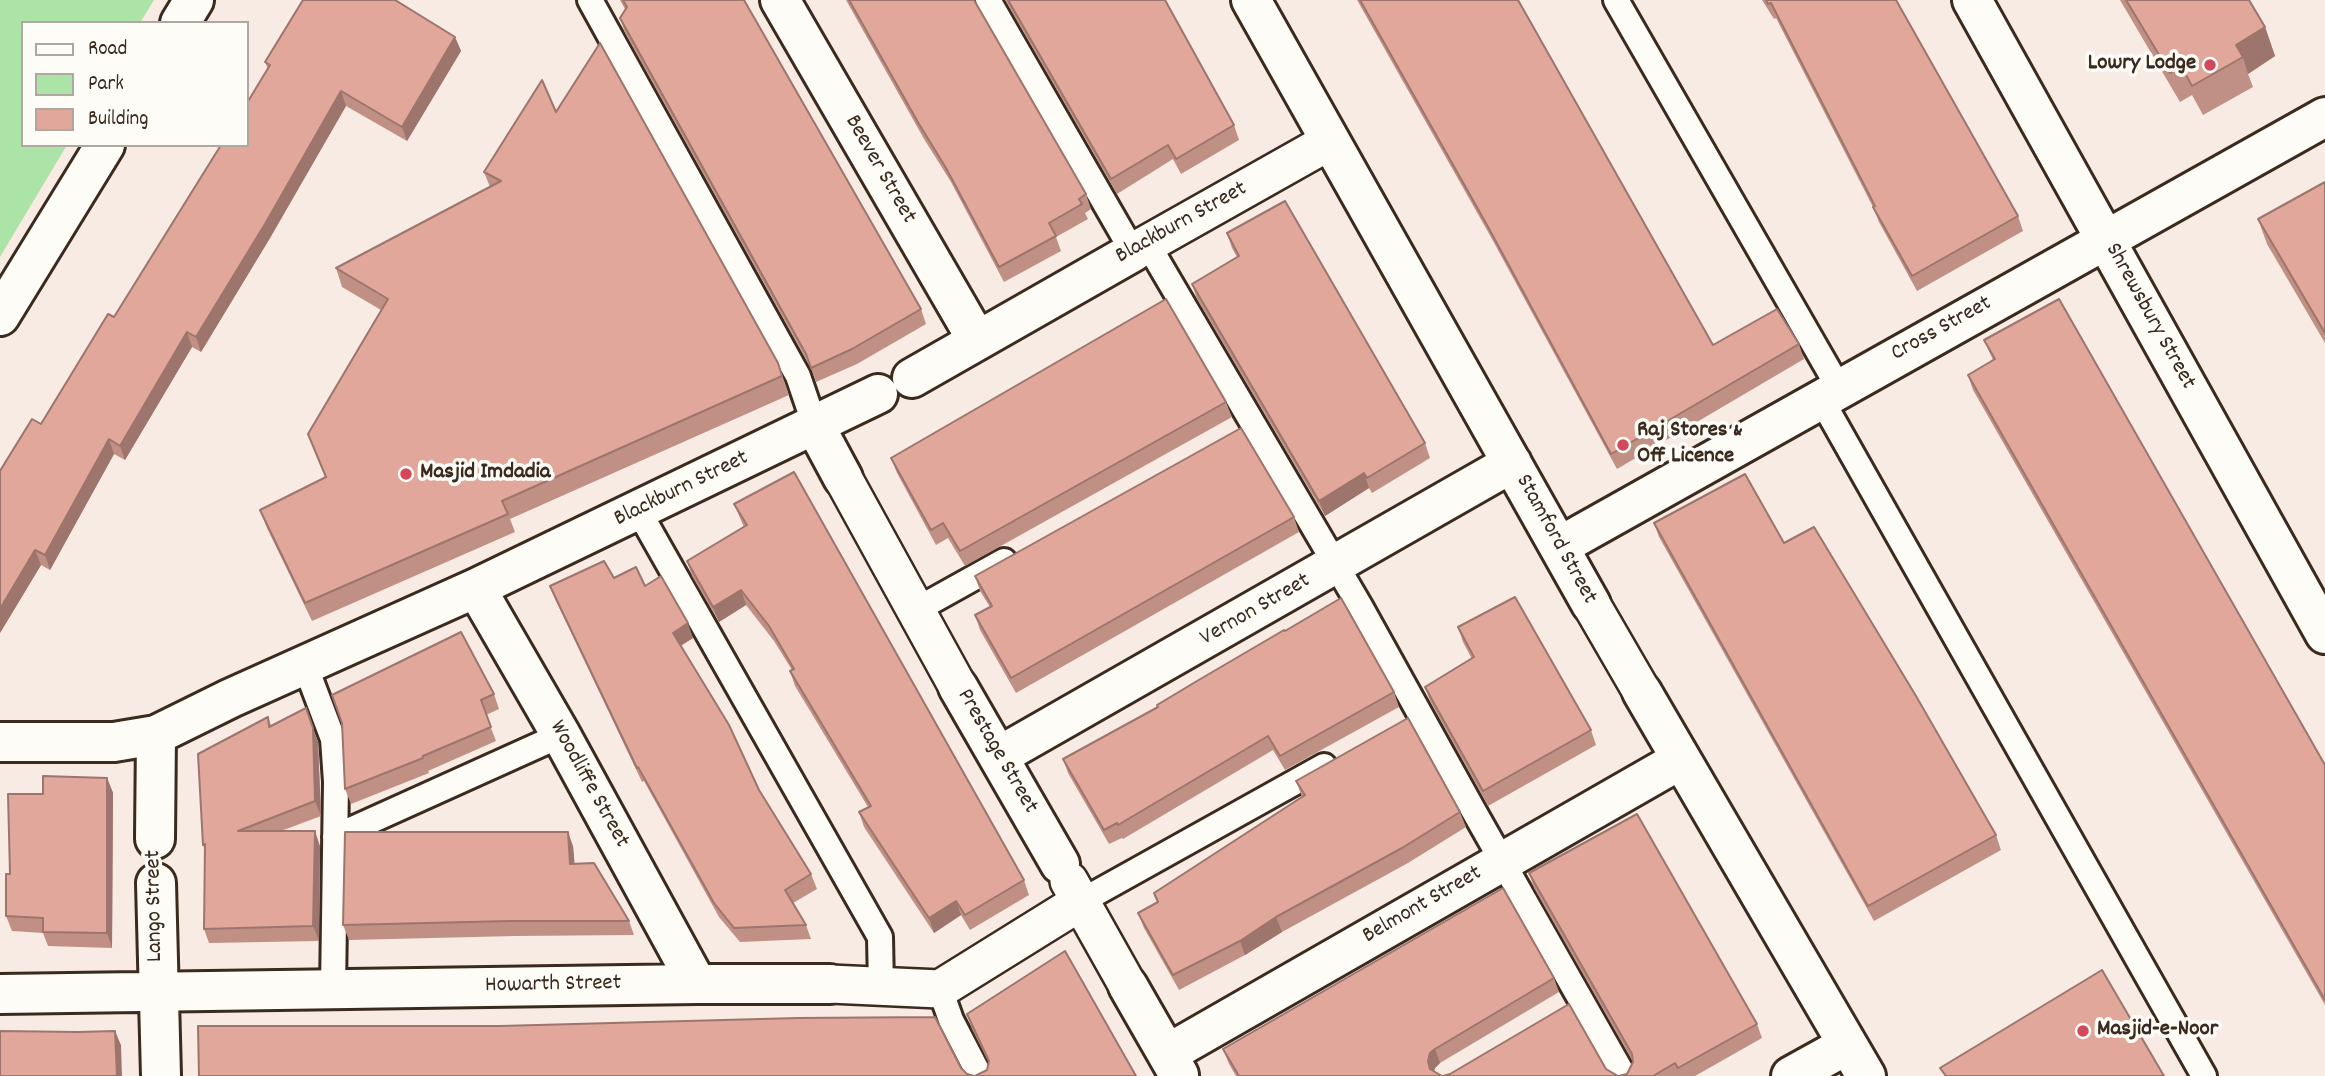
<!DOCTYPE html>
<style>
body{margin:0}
#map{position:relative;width:2325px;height:1076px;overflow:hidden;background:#f7ebe4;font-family:Dekko,sans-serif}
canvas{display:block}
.legend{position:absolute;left:21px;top:21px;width:228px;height:126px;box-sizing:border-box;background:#fdfcf7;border:2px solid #afa8a0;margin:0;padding:9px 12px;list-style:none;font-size:21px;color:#3b2a1e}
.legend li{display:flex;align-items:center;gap:14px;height:35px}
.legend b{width:35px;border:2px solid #afa8a0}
</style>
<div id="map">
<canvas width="2325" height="1076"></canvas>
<ul class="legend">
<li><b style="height:9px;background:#fdfcf7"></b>Road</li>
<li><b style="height:19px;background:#ace4a8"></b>Park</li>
<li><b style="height:19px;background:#e0a79a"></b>Building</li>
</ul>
</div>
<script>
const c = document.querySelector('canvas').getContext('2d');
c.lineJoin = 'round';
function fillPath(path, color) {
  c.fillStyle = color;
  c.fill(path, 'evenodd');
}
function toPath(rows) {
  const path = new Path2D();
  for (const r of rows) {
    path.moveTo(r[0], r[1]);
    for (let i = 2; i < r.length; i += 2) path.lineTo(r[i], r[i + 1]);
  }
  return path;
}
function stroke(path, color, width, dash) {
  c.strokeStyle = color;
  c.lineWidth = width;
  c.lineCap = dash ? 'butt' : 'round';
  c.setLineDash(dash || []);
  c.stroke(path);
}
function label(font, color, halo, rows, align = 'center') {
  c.font = font + ' Dekko,sans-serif';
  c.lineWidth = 7;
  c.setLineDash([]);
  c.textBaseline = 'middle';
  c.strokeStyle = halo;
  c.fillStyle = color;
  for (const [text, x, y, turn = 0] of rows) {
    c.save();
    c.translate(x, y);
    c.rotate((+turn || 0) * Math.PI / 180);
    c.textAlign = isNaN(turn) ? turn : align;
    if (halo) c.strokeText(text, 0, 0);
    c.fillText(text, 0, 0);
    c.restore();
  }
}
fillPath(toPath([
 [0,0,154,0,140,23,23,23,23,145,67,145,0,257]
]), '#ace4a8');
const service = toPath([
 [590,0,798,376,815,426],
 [988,0,1133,252],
 [1616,0,1839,388],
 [1147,243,1360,606,1476,815,1624,1076],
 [1821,399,2204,1076],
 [638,510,880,937,881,987],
 [916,610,1004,561],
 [305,665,333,739,336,782,333,989],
 [335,837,561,735],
 [1080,902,1324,766],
 [940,989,951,1020,980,1076]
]);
const pedestrian = toPath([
 [1133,252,1330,141],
 [843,478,958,687],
 [1591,604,1642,692],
 [1069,881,1128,986],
 [830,984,940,989,1080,902]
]);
const minor = toPath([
 [780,0,977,340],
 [1251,0,1591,604],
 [1972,0,2325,634],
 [180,23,194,0],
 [0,316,105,145],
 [912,378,1133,252],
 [815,426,843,478],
 [1560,546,2325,117],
 [476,588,561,735,697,984],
 [958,687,1060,864],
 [1642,692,1866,1076],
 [0,742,114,742,156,735,231,698,476,588,878,394],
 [999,756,1512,463],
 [155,839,156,735],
 [156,883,161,1076],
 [1128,986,1179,1075],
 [0,994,697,984,830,984],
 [1167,1054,1680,760],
 [1791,1076,1847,1045]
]);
stroke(service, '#3b2a1e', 30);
stroke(pedestrian, '#3b2a1e', 42);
stroke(minor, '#3b2a1e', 44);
stroke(service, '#fdfcf7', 24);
stroke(pedestrian, '#fdfcf7', 37);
stroke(minor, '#fdfcf7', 38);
fillPath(toPath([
 [620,0,744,0,921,309,926,324,857,364,816,382,811,368,625,33,620,18,625,9],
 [846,0,974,0,1086,194,1091,209,1085,213,1088,219,1056,237,1061,251,1004,282,951,182,924,139],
 [1005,0,1165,0,1234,125,1239,140,1181,174,1173,159,1117,194],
 [1357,0,1518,0,1713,345,1799,344,1804,359,1617,469,1492,239],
 [1762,0,1896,0,2018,216,2023,231,1917,291,1879,222,1873,207,1776,18,1774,19],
 [2120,0,2249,0,2265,27,2275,56,2248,74,2253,87,2203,115,2192,95,2180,102],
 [455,37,461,51,407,141,346,106,270,238,201,352,192,347,125,460,114,454,50,570,41,565,0,633,41,424,114,317,221,145,268,69,265,62],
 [556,112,778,363,789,395,510,519,515,532,312,621,267,528,260,510,326,477,308,434,381,310,342,287,336,268,490,187,484,172],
 [2325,182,2325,343,2267,244,2258,219],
 [1227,233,1425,443,1430,458,1372,493,1369,488,1325,516,1197,299,1192,284,1237,257,1232,248],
 [1984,340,2325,765,2325,1005,1973,390,1968,375,1993,360],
 [1226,402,1232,417,965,566,948,538,936,545,897,473,891,458],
 [734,504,1024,880,1029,895,970,930,961,915,934,933,864,827,859,812,868,807,795,686,790,671,792,670,774,641,746,605,719,622,692,576,687,561,744,527,740,518],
 [1294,517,1299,532,1016,693,980,630,975,615,990,607,980,591,975,576],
 [1654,523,1784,543,1996,835,2001,850,1874,921,1659,537],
 [614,578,645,586,693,638,681,646,759,790,811,874,817,889,793,903,806,925,811,939,740,942,719,917,644,781,642,782,556,601,550,586],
 [1458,627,1591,730,1596,745,1488,806,1430,701,1425,687,1472,659,1463,642],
 [1285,631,1394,692,1399,707,1285,770,1273,750,1123,839,1122,838,1109,844,1068,773,1063,759,1157,707],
 [494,694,499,709,486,715,496,741,428,771,429,773,351,804,345,789,342,723],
 [268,717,271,725,318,742,321,816,281,831,320,846,319,941,209,943,204,929,205,851,203,845],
 [107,778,113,793,112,948,48,946,43,933,12,931,6,916,10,874,43,794],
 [1296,781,1460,812,1466,827,1408,863,1282,932,1245,955,1179,990,1144,928,1138,913,1157,902,1154,893,1302,797],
 [573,846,574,864,629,921,634,935,515,936,349,940,343,925],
 [1529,873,1757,1024,1762,1038,1695,1076,1618,1076,1627,1074,1633,1062,1534,888],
 [1554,978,1559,992,1440,1063,1435,1068,1434,1072,1442,1076,1236,1076,1229,1064,1223,1049],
 [967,1014,1136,1076,987,1070,989,1063,972,1029]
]), '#c19084');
fillPath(toPath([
 [2265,27,2275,56,2248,74,2243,57,2236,45],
 [455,37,461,51,407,141,402,127],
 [341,91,346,106,270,238,201,352,196,337],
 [187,332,192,347,125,460,120,446],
 [109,439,114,454,50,570,45,555],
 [1364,473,1369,488,1325,516,1319,501],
 [35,550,41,565,0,633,0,609],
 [741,590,746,605,719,622,713,607],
 [688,623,693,638,678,647,673,633],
 [313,728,318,742,321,816,315,801],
 [107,778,113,793,112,948,107,933],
 [315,831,320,846,319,941,313,926],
 [568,832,573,846,576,878,570,864],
 [956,901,961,915,934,933,929,918],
 [1276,917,1282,932,1245,955,1240,941],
 [115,1031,121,1045,122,1076,117,1076],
 [1435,1049,1440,1063,1435,1068,1433,1076,1428,1061,1430,1053]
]), '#9d756c');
const building = toPath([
 [303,0,395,0,455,37,402,127,341,91,265,224,196,337,187,332,120,446,109,439,45,555,35,550,0,609,0,471,32,419,41,424,108,314,114,317,221,145,247,145,247,103,270,65,265,62,303,0],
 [623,0,744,0,921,309,852,349,811,368,806,354,620,18,627,7,623,0],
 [849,0,974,0,1086,194,1079,199,1082,204,1049,223,1056,236,999,267,946,168,919,124,849,0],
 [1008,0,1165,0,1234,125,1176,159,1168,145,1111,179,1008,0],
 [1360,0,1518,0,1713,345,1777,309,1799,344,1611,454,1487,225,1360,0],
 [1766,0,1896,0,2018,216,1912,276,1873,207,1875,206,1771,3,1768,4,1766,0],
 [2126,0,2249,0,2265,27,2236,45,2243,57,2192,86,2181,66,2170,73,2126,0],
 [600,43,778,363,782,376,502,501,508,514,305,603,260,510,326,477,308,434,388,299,336,268,501,181,484,172,542,80,556,112,600,43],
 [2325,182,2325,333,2258,219,2325,182],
 [1285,201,1425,443,1367,478,1364,473,1319,501,1192,284,1239,256,1227,233,1285,201],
 [1166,299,1226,402,960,551,943,523,931,530,891,458,1166,299],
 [2059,299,2325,765,2325,1000,1968,375,1995,359,1984,340,2059,299],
 [1241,428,1294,517,1011,678,975,615,992,606,975,576,1241,428],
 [794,472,1024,880,965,915,956,901,929,918,859,812,871,806,790,671,794,669,769,626,741,590,713,607,687,561,747,525,734,504,794,472],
 [1745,474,1784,543,1814,527,1916,696,1996,835,1868,906,1654,523,1745,474],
 [604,561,614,578,636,567,645,586,661,576,688,623,673,633,729,725,759,790,811,874,785,890,806,925,734,928,714,903,638,767,637,768,550,586,604,561],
 [1515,597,1591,730,1483,791,1425,687,1474,657,1458,627,1515,597],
 [1341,598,1394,692,1280,756,1268,736,1118,825,1117,823,1104,830,1063,759,1158,707,1157,705,1197,681,1284,630,1285,631,1341,598],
 [461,632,494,694,481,700,491,727,423,756,423,758,345,789,342,723,332,695,461,632],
 [306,708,313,728,315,801,238,831,315,831,313,926,204,929,205,844,203,845,198,754,268,717,269,727,306,708],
 [1408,718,1460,812,1402,848,1276,917,1240,941,1173,975,1138,913,1158,902,1154,893,1305,795,1296,781,1408,718],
 [43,776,107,778,107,933,43,932,43,918,6,916,6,874,10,874,8,794,43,794,43,776],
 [1637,814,1757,1024,1678,1068,1675,1063,1653,1076,1618,1076,1627,1074,1633,1062,1632,1054,1529,873,1637,814],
 [345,832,568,832,570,864,594,863,629,921,510,921,343,925,345,832],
 [1503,888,1554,978,1435,1049,1430,1053,1428,1061,1430,1069,1442,1076,1239,1076,1223,1049,1503,888],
 [1065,951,1136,1076,975,1076,987,1070,989,1061,967,1014,1065,951],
 [2102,970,2164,1076,1946,1076,1940,1068,2102,970],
 [1569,1004,1606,1069,1618,1076,1443,1076,1450,1074,1569,1004],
 [935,1017,961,1068,967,1074,974,1076,199,1076,198,1026,500,1026,798,1018,935,1017],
 [0,1031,78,1032,115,1031,117,1076,0,1076,0,1031]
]);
fillPath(building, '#e0a79a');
stroke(building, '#9d756c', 2);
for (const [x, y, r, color] of [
 [2210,65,7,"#d1495b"],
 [1623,445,7,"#d1495b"],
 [406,474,7,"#d1495b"],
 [2083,1031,7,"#d1495b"]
]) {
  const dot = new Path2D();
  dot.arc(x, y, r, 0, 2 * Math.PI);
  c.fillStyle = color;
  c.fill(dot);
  stroke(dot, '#fdfcf7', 2.5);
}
label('bold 23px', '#3b2a1e', '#fdfcf7', [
 ["Lowry Lodge",2196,65,"right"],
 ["Raj Stores &",1637,432],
 ["Off Licence",1637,458],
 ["Masjid Imdadia",420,474],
 ["Masjid-e-Noor",2097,1031]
], 'left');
label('23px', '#3b2a1e', '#fdfcf7', [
 ["Beever Street",879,170,60],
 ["Blackburn Street",1182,224,-29],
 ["Shrewsbury Street",2149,317,61],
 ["Cross Street",1942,330,-29],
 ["Blackburn Street",682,490,-26],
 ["Stamford Street",1555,540,61],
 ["Vernon Street",1256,611,-30],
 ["Prestage Street",996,752,60],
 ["Woodliffe Street",588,785,61],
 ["Lango Street",156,906,-91],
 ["Belmont Street",1423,906,-30],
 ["Howarth Street",553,986,-1]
]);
</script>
